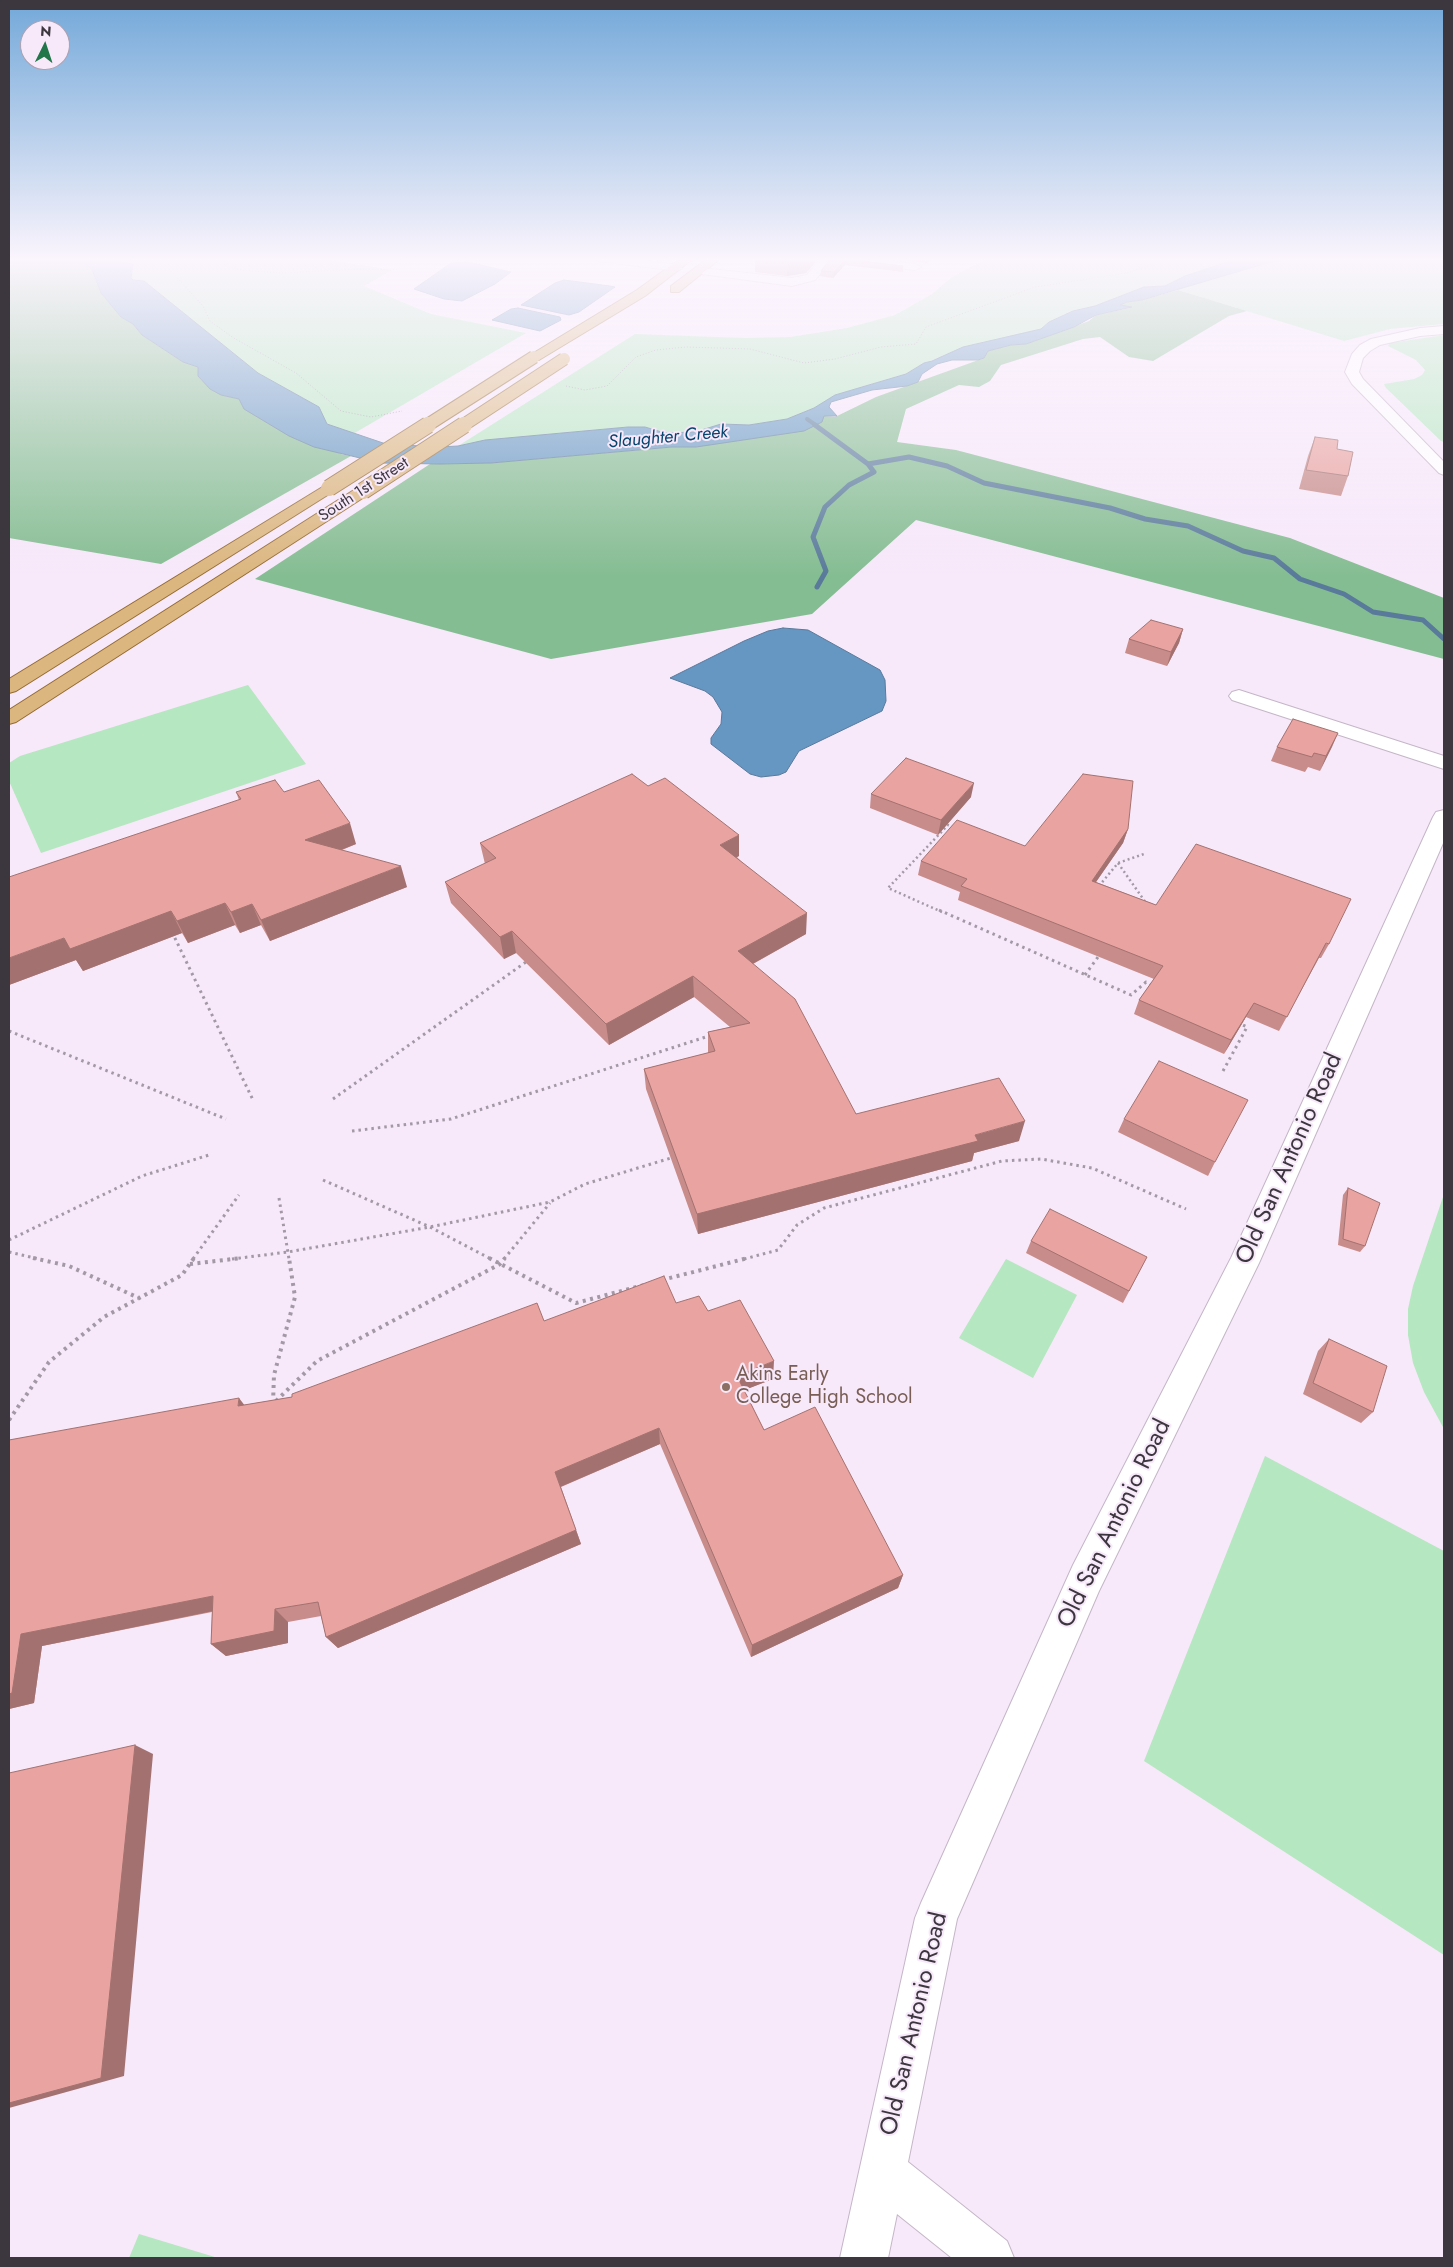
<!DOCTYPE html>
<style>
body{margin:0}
#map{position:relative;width:1453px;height:2267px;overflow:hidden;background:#f7e8fa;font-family:Jost,sans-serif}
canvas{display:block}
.frame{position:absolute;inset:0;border:10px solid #3c373e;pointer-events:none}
.north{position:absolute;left:20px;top:20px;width:50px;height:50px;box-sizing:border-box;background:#f7e8fa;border:1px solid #aca1af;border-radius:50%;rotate:4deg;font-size:14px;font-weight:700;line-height:20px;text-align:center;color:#3c373e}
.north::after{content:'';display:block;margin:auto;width:18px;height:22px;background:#22774a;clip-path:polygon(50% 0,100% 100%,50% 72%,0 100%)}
</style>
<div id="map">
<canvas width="1453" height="2267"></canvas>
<div class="frame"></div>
<div class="north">N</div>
</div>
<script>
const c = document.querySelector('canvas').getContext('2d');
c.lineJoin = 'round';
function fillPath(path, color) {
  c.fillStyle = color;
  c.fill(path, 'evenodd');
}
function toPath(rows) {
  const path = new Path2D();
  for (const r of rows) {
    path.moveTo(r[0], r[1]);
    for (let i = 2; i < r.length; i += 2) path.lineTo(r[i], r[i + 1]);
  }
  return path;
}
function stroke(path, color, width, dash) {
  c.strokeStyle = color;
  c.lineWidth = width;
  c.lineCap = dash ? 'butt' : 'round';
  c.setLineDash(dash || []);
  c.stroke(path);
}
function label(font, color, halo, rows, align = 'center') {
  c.font = font + ' Jost,sans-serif';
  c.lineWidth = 4;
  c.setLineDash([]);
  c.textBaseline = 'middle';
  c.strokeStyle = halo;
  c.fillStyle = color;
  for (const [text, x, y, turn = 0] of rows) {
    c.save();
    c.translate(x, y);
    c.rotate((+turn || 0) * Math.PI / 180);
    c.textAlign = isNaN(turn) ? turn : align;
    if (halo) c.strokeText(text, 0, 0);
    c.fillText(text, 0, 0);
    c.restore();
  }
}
fillPath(toPath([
 [119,258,317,258,392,270,364,286,431,314,526,333,353,434,326,424,319,407,258,373,144,281,134,280,131,278,133,271],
 [988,258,1444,258,1444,324,1390,329,1344,341,1165,286,1144,287,1095,306,1073,311,1049,322,1041,329,947,355,924,363,906,374,835,395,814,408,787,419,749,425,721,424,695,432,665,433,645,427,628,427,485,440,458,446,635,334,745,338,790,337,847,328,895,315,932,294,952,277],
 [1444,335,1444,442,1441,441,1386,388,1384,384,1414,379,1422,375,1425,370,1416,360,1388,346,1390,343],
 [248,685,306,764,41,853,9,781,9,763,20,756],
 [1444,1194,1443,1321,1444,1429,1424,1392,1413,1363,1408,1335,1408,1309,1413,1286],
 [1006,1259,1077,1295,1033,1378,959,1338],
 [1265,1456,1444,1551,1444,1955,1144,1761],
 [139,2234,218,2258,129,2258]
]), '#b5e7c0');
fillPath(toPath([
 [9,258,78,258,92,269,101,293,121,317,133,324,142,335,183,362,199,367,221,395,239,399,341,454,351,456,161,564,9,538],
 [1178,290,1247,311,1229,316,1153,361,1129,357,1100,337,1083,339,1001,365,990,381,979,387,959,385,906,409,897,442,956,450,1290,538,1444,598,1444,659,916,520,812,614,551,659,255,579,430,464,491,463,672,447,696,447,824,416,835,417,876,397,984,358,988,351,1011,345,1026,344,1089,321,1096,315,1130,308,1119,305,1127,302,1142,300]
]), '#85bd92');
const water = toPath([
 [78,258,119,258,121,262,133,264,131,278,133,280,144,281,258,373,319,407,327,424,386,444,439,447,458,446,485,440,628,427,645,427,665,433,695,432,721,424,749,425,787,419,814,408,835,395,906,374,924,363,932,361,963,347,1041,329,1049,322,1073,311,1095,306,1144,287,1165,286,1185,276,1240,258,1297,258,1267,263,1142,300,1127,302,1120,305,1132,307,1096,315,1074,327,1026,344,1011,345,988,351,984,358,978,360,952,360,937,364,922,374,918,382,907,386,872,390,831,402,829,407,837,416,824,416,822,422,804,431,696,447,672,447,491,463,440,464,381,463,314,447,289,436,244,409,239,399,221,395,210,389,198,376,198,367,183,362,142,335,133,324,121,317,101,293,92,269,78,258],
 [467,262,511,272,495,284,462,301,444,299,414,289,451,263,467,262],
 [564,280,610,286,615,287,579,312,569,315,521,305,555,283,564,280],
 [518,308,560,317,561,320,540,331,492,320,511,309,518,308],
 [783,628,808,630,880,670,885,680,886,701,882,711,799,751,786,772,779,775,761,777,750,774,711,744,711,738,721,724,722,712,713,697,705,691,670,678,744,641,768,631,783,628]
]);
fillPath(water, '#6597c2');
stroke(water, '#597a9a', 1);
stroke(toPath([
 [807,419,817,426]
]), '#597a9a', 4);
stroke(toPath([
 [815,425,868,464,909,457,947,466,984,483,1110,508,1145,519,1188,526,1243,551,1274,558,1300,579,1344,594,1373,612,1423,620,1444,639],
 [817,587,826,571,813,537,825,507,849,485,874,472,868,464]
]), '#597a9a', 5);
const minor = toPath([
 [594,258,629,258,677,265,683,268,677,271,599,261,594,258],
 [821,258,868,258,915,264,921,267,915,270,831,261,815,280,792,286,702,274,696,271,702,268,792,278,807,275,821,258],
 [1444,326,1444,334,1420,336,1380,345,1370,351,1363,358,1359,372,1363,379,1444,462,1444,475,1439,473,1352,384,1345,372,1352,354,1360,345,1371,339,1420,328,1444,326],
 [1239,690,1444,756,1444,769,1232,700,1229,696,1232,692,1239,690],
 [1444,810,1444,841,1259,1263,1099,1591,957,1919,908,2162,1007,2241,1014,2258,952,2258,897,2214,888,2258,840,2258,915,1918,921,1903,1073,1565,1231,1258,1433,817,1436,812,1444,810]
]);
const major = toPath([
 [681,258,694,258,645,296,539,360,529,360,527,357,637,290,681,258],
 [708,258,721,258,679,292,671,292,671,286,708,258],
 [329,483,334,485,337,488,334,491,16,691,9,693,9,679,329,483],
 [363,486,371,491,369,494,16,722,9,724,9,710,357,488,363,486]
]);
stroke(minor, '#c4b6c7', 2);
stroke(major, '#946a31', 2);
stroke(toPath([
 [159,258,203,306,210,321,232,337,296,373,341,411,371,417,402,411],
 [220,258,230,267,240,270,282,273,361,269,396,270,417,258],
 [566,386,585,390,607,386,636,357,656,350,686,347,750,349,804,363,835,359,881,347,916,344,926,327,1035,287,1127,273,1154,264,1163,258]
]), '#a399a6', 1, [1, 2]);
stroke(toPath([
 [1118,863,1146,903],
 [1099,886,1118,863,1144,854],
 [942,912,888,888,948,825,953,827]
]), '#a399a6', 2.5, [2, 3]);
stroke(toPath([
 [939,910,1131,995,1146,982,1153,986],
 [172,932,253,1100],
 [1085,975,1101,953],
 [9,1031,226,1119],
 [1223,1071,1247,1027,1239,1023],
 [333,1099,526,962],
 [352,1131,451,1119,712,1035],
 [323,1180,430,1227,491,1259],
 [279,1198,289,1259],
 [9,1240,142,1176,209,1155],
 [9,1252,39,1259],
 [193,1259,239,1195],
 [232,1259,288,1252,430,1227,550,1202,585,1184,671,1158],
 [504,1259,550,1203],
 [744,1259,778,1250,797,1225,824,1208,1002,1161,1041,1159,1092,1168,1186,1209]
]), '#a399a6', 3, [2.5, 4]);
stroke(toPath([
 [33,1258,69,1266,139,1298],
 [489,1258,576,1303,644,1285],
 [190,1264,242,1258],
 [662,1280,748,1258],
 [276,1401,317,1361,500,1264,505,1258],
 [273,1403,274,1375,295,1297,289,1258],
 [9,1420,49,1362,104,1317,182,1275,194,1258]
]), '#a399a6', 4, [3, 4.5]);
fillPath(minor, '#fff');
fillPath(major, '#dbb67f');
const majorBridgeFar1 = toPath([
 [426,426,534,357],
 [462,426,564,359]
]);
const majorBridge = toPath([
 [329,488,428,425],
 [363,491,464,425]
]);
stroke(majorBridgeFar1, '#946a31', 14, []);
stroke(majorBridge, '#946a31', 18, []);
stroke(majorBridgeFar1, '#dbb67f', 12);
stroke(majorBridge, '#dbb67f', 16);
fillPath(toPath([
 [755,258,819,258,806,273,787,276,755,272],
 [831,258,903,266,903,272,845,265,833,278,820,276,821,271],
 [888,258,935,258,926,263],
 [1315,437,1337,449,1348,476,1341,496,1299,489,1308,456],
 [1183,629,1179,643,1167,666,1125,653,1129,639],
 [1338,733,1320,771,1308,767,1305,772,1271,761,1277,747],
 [236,792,284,792,356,844,342,850,407,887,270,941,261,925,240,933,235,925,188,943,182,933,83,971,76,960,9,985,239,800],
 [871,794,971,797,938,835,870,808],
 [1128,829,1123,843,1096,882,1156,905,1329,944,1321,958,1319,958,1279,1031,1246,1017,1224,1054,1134,1014,1139,1000,1154,979,958,900,960,892,918,875,921,861,1025,846],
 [480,843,739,856,737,857,806,934,753,964,856,1114,1019,1141,974,1153,972,1161,698,1234,646,1089,644,1069,708,1053,708,1032,730,1027,694,997,609,1045,516,953,504,959,451,903,445,882,485,864],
 [1124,1119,1215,1162,1208,1176,1118,1132],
 [1348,1188,1365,1246,1360,1252,1338,1245,1343,1195],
 [1031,1241,1147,1257,1123,1303,1026,1253],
 [676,1303,708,1311,773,1379,744,1390,764,1430,903,1575,898,1588,751,1657,660,1444,561,1487,581,1544,338,1648,326,1637,321,1616,288,1622,288,1643,226,1656,211,1644,212,1612,42,1646,34,1703,9,1709,9,1440,244,1405,292,1397,544,1321],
 [1329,1339,1373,1412,1361,1423,1303,1394,1318,1351]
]), '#c88c8a');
fillPath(toPath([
 [803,258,819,258,806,273,787,276,788,260],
 [927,258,935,258,926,263],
 [845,260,845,265,833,278,834,272],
 [1183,629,1179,643,1167,666,1171,652],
 [1338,733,1332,747,1320,771,1326,756],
 [974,783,971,797,938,835,941,820],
 [350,823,356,844,313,861,305,840],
 [1128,829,1123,843,1087,895,1092,881],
 [739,835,739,856,720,866,720,845],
 [401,866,407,887,270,941,261,920],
 [225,903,235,925,188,943,177,921],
 [252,904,261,925,240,933,231,912],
 [171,911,182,933,83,971,76,960,9,985,9,958,64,938],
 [807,913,806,934,738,972,738,951],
 [512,931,516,953,504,959,500,937],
 [693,976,694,997,609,1045,606,1024],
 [1254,1003,1246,1017,1224,1054,1231,1040],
 [1025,1121,1019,1141,974,1153,972,1161,698,1234,697,1214],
 [774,1361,773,1379,737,1393,737,1376],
 [239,1398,252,1415,238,1406],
 [659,1428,660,1444,560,1487,555,1472],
 [576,1530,581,1544,338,1648,326,1637],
 [903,1575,898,1588,751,1657,752,1645],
 [213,1596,228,1608,42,1646,34,1703,9,1709,9,1694,21,1634],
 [275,1609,288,1622,288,1643,226,1656,211,1644],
 [135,1745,153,1754,124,2076,9,2108,9,2103]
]), '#a37270');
const building = toPath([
 [771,258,803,258,788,260,771,258],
 [831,258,840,258,903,266,845,260,834,272,821,271,831,258],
 [1315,437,1338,440,1337,449,1353,452,1348,476,1306,470,1315,437],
 [1151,620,1183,629,1171,652,1129,639,1151,620],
 [1293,719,1338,733,1326,756,1314,753,1312,757,1277,747,1293,719],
 [906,758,974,783,941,820,871,794,906,758],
 [632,774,648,786,665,778,739,835,720,845,807,913,738,951,795,999,856,1114,999,1078,1025,1121,975,1135,978,1141,697,1214,644,1069,715,1051,708,1032,750,1023,693,976,606,1024,512,931,500,937,445,882,496,858,480,843,632,774],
 [1083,774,1133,781,1128,829,1092,881,1156,905,1196,844,1351,899,1329,944,1326,943,1287,1017,1254,1003,1231,1040,1139,1000,1163,966,961,886,967,879,921,861,957,820,1025,846,1083,774],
 [275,780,284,792,319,780,350,823,305,840,401,866,261,920,252,904,231,912,225,903,177,921,171,911,70,949,64,938,9,958,9,877,241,799,236,792,275,780],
 [1159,1061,1248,1100,1215,1162,1124,1119,1159,1061],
 [1348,1188,1380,1203,1365,1246,1343,1239,1348,1188],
 [1050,1209,1147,1257,1129,1291,1031,1241,1050,1209],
 [664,1276,676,1303,699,1296,708,1311,740,1300,774,1361,737,1376,764,1430,815,1407,903,1575,752,1645,659,1428,555,1472,576,1530,326,1637,318,1602,275,1609,274,1631,211,1644,213,1596,21,1634,12,1693,9,1694,9,1440,239,1398,238,1406,292,1397,292,1394,537,1303,544,1321,664,1276],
 [1329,1339,1387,1366,1373,1412,1313,1383,1329,1339],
 [135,1745,101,2078,9,2103,9,1773,135,1745]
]);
fillPath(building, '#e9a3a0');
stroke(building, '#a37270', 1);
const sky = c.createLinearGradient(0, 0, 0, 576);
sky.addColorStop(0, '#73a8d9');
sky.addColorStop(0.45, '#fbf5fd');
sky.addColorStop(1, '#fbf5fd00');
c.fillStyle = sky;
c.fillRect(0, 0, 1453, 576);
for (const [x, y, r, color] of [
 [726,1387,5,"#8d6e63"]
]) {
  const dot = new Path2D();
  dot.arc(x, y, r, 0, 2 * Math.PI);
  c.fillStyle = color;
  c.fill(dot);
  stroke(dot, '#f7e8fa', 2);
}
label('16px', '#3c373e', '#f7e8fa', [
 ["South 1st Street",364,490,-33]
]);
label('italic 18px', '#06446e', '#f7e8fa', [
 ["Slaughter Creek",668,438,-5]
]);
label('20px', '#785e54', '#f7e8fa', [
 ["Akins Early",736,1375],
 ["College High School",736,1398]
], 'left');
label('24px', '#3c373e', '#f7e8fa', [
 ["Old San Antonio Road",1290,1159,-66],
 ["Old San Antonio Road",1115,1524,-64],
 ["Old San Antonio Road",915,2024,-77]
]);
</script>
